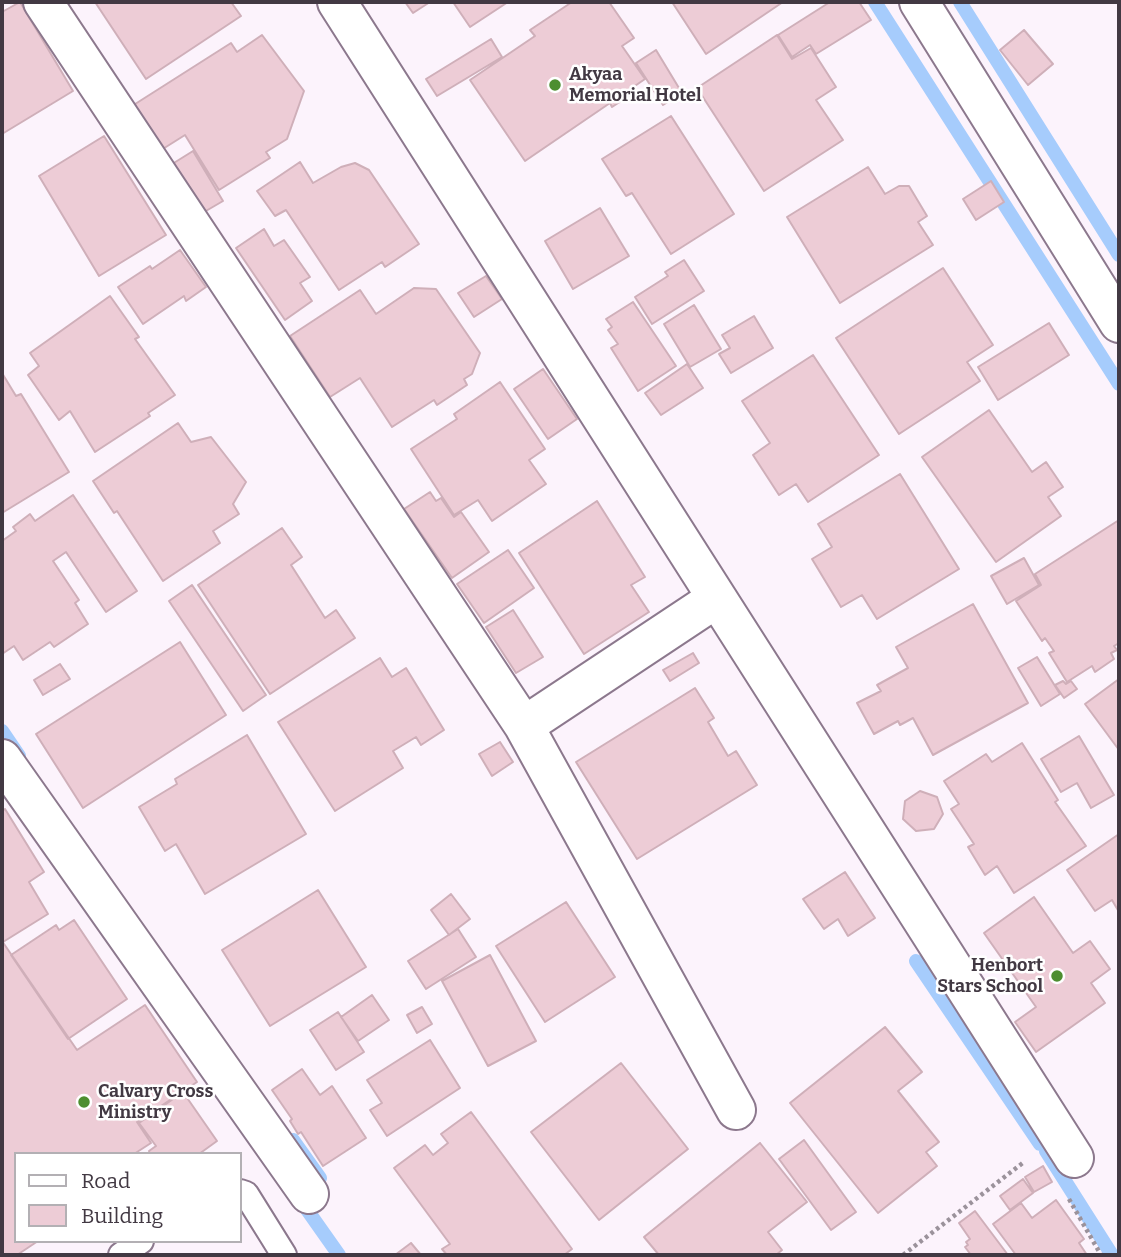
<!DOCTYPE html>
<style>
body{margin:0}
#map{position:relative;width:1121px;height:1257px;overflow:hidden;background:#fcf3fc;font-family:Bitter,serif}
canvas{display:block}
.frame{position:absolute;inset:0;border:4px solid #423943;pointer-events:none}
.legend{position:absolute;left:14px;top:1152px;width:228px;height:91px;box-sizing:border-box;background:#fff;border:2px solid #b3b0b4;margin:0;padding:9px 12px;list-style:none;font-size:21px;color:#423943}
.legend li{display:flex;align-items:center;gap:14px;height:35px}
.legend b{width:35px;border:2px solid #b3b0b4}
</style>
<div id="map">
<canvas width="1121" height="1257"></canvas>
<div class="frame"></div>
<ul class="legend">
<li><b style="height:9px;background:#fff"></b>Road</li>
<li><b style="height:19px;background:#edccd6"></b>Building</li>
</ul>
</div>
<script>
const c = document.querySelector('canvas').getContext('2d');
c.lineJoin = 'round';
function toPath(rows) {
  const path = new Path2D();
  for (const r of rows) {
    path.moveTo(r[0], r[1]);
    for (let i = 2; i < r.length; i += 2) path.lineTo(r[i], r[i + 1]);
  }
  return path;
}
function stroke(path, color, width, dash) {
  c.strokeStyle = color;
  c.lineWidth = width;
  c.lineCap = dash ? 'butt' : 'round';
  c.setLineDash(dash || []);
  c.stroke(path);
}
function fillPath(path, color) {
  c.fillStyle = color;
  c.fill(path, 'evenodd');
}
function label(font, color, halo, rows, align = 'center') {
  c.font = font + ' Bitter,serif';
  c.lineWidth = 5;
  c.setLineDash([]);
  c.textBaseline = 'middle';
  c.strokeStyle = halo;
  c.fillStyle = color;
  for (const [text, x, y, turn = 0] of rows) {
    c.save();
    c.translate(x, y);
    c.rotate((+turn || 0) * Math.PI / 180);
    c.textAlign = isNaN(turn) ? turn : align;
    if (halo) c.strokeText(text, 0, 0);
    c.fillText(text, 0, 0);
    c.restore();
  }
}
stroke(toPath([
 [875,2,1119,384],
 [960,2,1119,255],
 [2,731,19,756],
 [916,961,1040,1144],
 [293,1140,320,1178],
 [1046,1151,1112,1255],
 [307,1201,303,1204,339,1255]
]), '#a6ccfc', 14);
const building = toPath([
 [20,2,73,91,2,134,2,12,20,2],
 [95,2,231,2,241,16,146,79,95,2],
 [405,2,430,2,413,13,405,2],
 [453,2,508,2,470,27,453,2],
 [572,2,609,2,634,38,622,46,645,79,629,90,632,94,612,107,610,103,525,161,470,80,535,36,530,30,572,2],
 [672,2,783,2,706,54,672,2],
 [830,2,859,2,871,20,816,54,810,45,792,57,778,35,830,2],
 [1024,30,1053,64,1028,85,1000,50,1024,30],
 [262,35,304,91,287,139,266,152,270,158,219,190,185,135,158,152,132,106,231,43,237,52,262,35],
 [777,35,792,59,811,48,836,87,816,100,843,140,764,191,697,88,777,35],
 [491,39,502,57,437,96,426,79,491,39],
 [656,50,682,93,663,105,636,63,656,50],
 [671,116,734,214,671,254,632,193,626,196,602,159,671,116],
 [104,136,166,235,99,276,39,176,104,136],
 [193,151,223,201,199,215,169,166,193,151],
 [300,162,313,183,341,167,355,163,369,170,419,244,385,267,382,262,339,290,286,210,275,216,257,191,300,162],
 [868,167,885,194,899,186,909,186,927,216,918,222,933,245,840,303,787,217,868,167],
 [991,181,1004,202,976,220,963,199,991,181],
 [600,208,629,256,573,289,545,241,600,208],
 [264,229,274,246,284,240,310,277,300,283,312,301,285,320,236,248,264,229],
 [180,250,206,287,186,301,184,296,143,324,118,287,150,266,152,269,180,250],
 [684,260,704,291,652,324,635,297,668,276,665,272,684,260],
 [943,268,993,345,967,362,980,381,899,434,836,338,943,268],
 [486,276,502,299,474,317,458,293,486,276],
 [414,288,436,289,480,353,472,374,464,379,467,385,437,405,434,400,392,427,360,378,330,397,290,336,360,290,376,314,414,288],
 [110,296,139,337,135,339,175,395,148,413,150,416,95,452,70,411,59,420,28,375,39,366,30,353,110,296],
 [633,302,676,366,638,391,611,348,618,344,608,330,612,327,606,319,633,302],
 [694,305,721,349,690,367,664,324,694,305],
 [754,316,773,348,731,373,719,354,730,348,722,335,754,316],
 [1049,323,1069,355,998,400,978,367,1049,323],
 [813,355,879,455,808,502,796,484,779,495,753,455,770,443,742,401,813,355],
 [687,364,703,388,661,415,645,393,687,364],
 [543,369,577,419,548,439,514,389,543,369],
 [2,373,16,396,21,394,69,472,2,513,2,373],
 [500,382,545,449,529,460,546,484,492,521,478,500,454,515,411,449,457,419,454,414,500,382],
 [989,410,1032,472,1046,462,1063,487,1048,497,1061,516,996,562,922,457,989,410],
 [178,423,191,442,211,437,246,482,233,504,239,514,213,531,220,543,163,581,117,511,114,513,93,481,178,423],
 [900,474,959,569,877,619,862,595,841,607,812,559,832,547,818,524,900,474],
 [430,492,436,501,441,498,454,517,461,512,489,552,452,578,404,509,430,492],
 [73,495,137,591,106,612,66,552,53,561,79,600,75,603,88,624,54,647,50,642,23,660,14,646,2,654,2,541,16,531,13,527,30,514,35,521,73,495],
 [597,501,645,577,631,585,649,612,584,654,519,553,597,501],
 [1119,520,1119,643,1114,646,1117,650,1111,653,1114,659,1095,672,1092,666,1067,682,1049,653,1054,651,1045,638,1042,641,1016,601,1041,585,1035,574,1119,520],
 [282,528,302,557,291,565,325,618,336,610,355,638,270,694,198,585,282,528],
 [508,550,534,588,484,623,457,584,508,550],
 [1024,558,1039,585,1007,604,991,576,1024,558],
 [192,585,266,695,243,711,169,601,192,585],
 [973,604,1028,703,933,755,913,718,900,725,898,721,874,734,857,703,881,691,877,685,908,668,896,647,973,604],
 [513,610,543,657,516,673,486,627,513,610],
 [180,642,226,715,83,808,36,734,180,642],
 [693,653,699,663,670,681,663,670,693,653],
 [1037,657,1060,694,1041,706,1018,668,1037,657],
 [380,658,392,677,406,668,444,730,421,745,416,737,393,751,403,768,335,811,278,722,380,658],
 [60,664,70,679,43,695,34,680,60,664],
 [1119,679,1119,750,1085,704,1119,679],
 [1063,681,1066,684,1071,681,1077,689,1064,698,1055,685,1063,681],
 [695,688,714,718,708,722,728,756,736,751,757,785,637,859,576,762,695,688],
 [247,735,306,834,205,894,176,844,165,851,139,807,177,784,175,779,247,735],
 [1079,736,1114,795,1091,808,1077,783,1061,792,1041,759,1079,736],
 [500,742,513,762,492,776,479,754,500,742],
 [1022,743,1058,800,1055,802,1086,846,1014,893,997,866,985,875,968,847,974,844,951,809,959,804,944,781,986,754,992,762,1022,743],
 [920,791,937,797,943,814,934,829,916,831,903,819,905,801,920,791],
 [5,809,44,872,29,882,48,914,3,942,2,811,5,809],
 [1119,834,1119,912,1112,900,1095,911,1067,870,1119,834],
 [845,872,875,918,848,936,838,919,824,929,803,899,845,872],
 [318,890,366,967,270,1026,222,950,318,890],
 [451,894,470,919,449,935,431,910,451,894],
 [1034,897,1073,953,1090,941,1110,969,1091,983,1105,1003,1036,1052,1015,1022,1036,1007,984,933,1034,897],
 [566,902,615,977,545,1022,496,946,566,902],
 [74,920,127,999,68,1039,11,955,56,925,59,930,74,920],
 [458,929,476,957,426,989,408,961,458,929],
 [2,941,77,1050,145,1005,197,1082,137,1122,151,1143,134,1154,16,1154,16,1241,38,1241,17,1255,2,1255,2,941],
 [490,955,536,1041,488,1066,442,981,490,955],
 [372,995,389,1020,358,1041,341,1017,372,995],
 [422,1007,432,1024,417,1033,407,1015,422,1007],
 [338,1012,364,1052,336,1070,310,1030,338,1012],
 [885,1027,922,1072,898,1091,939,1142,926,1152,937,1166,878,1213,790,1103,885,1027],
 [430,1040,460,1088,387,1136,370,1110,382,1103,367,1080,430,1040],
 [621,1063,688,1149,599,1220,531,1132,621,1063],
 [302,1069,320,1095,332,1086,366,1138,323,1166,301,1132,298,1134,290,1121,292,1119,272,1090,302,1069],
 [183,1092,217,1141,199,1154,150,1154,149,1151,156,1146,139,1123,183,1092],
 [471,1112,572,1249,564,1255,447,1255,442,1249,450,1244,394,1168,425,1145,433,1155,448,1143,441,1134,471,1112],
 [804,1140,856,1212,831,1230,779,1159,804,1140],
 [760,1143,807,1202,768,1232,782,1250,776,1255,659,1255,644,1237,760,1143],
 [1043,1166,1052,1182,1034,1192,1025,1177,1043,1166],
 [1023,1179,1033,1193,1010,1210,1000,1196,1023,1179],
 [1056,1200,1084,1239,1079,1243,1087,1255,1016,1255,993,1224,1021,1203,1032,1218,1056,1200],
 [975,1211,1008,1255,971,1255,965,1247,968,1245,966,1242,970,1239,959,1223,975,1211],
 [411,1243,421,1255,395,1255,411,1243]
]);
fillPath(building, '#edccd6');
stroke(building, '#cfafb9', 2);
const service = toPath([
 [240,1192,246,1194,284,1255],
 [121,1255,141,1241]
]);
const minor = toPath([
 [43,2,524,726,736,1110],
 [337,2,1074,1158],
 [919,2,1119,323],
 [524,726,717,598],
 [2,759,309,1194]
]);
stroke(service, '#8c788d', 28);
stroke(minor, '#8c788d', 42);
stroke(toPath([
 [1069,1199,1101,1255],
 [903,1255,1024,1162]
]), '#9b929b', 4.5, [3.5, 3.5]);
stroke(service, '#fff', 24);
stroke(minor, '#fff', 38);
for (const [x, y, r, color] of [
 [555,85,7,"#4d8e30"],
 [1057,976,7,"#4d8e30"],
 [84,1102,7,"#4d8e30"]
]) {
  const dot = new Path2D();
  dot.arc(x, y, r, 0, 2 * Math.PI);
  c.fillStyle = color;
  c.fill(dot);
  stroke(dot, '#fff', 2.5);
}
label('bold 18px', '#423943', '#fff', [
 ["Akyaa",569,75],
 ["Memorial Hotel",569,96],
 ["Henbort",1043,966,"right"],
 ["Stars School",1043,987,"right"],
 ["Calvary Cross",98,1092],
 ["Ministry",98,1113]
], 'left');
</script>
